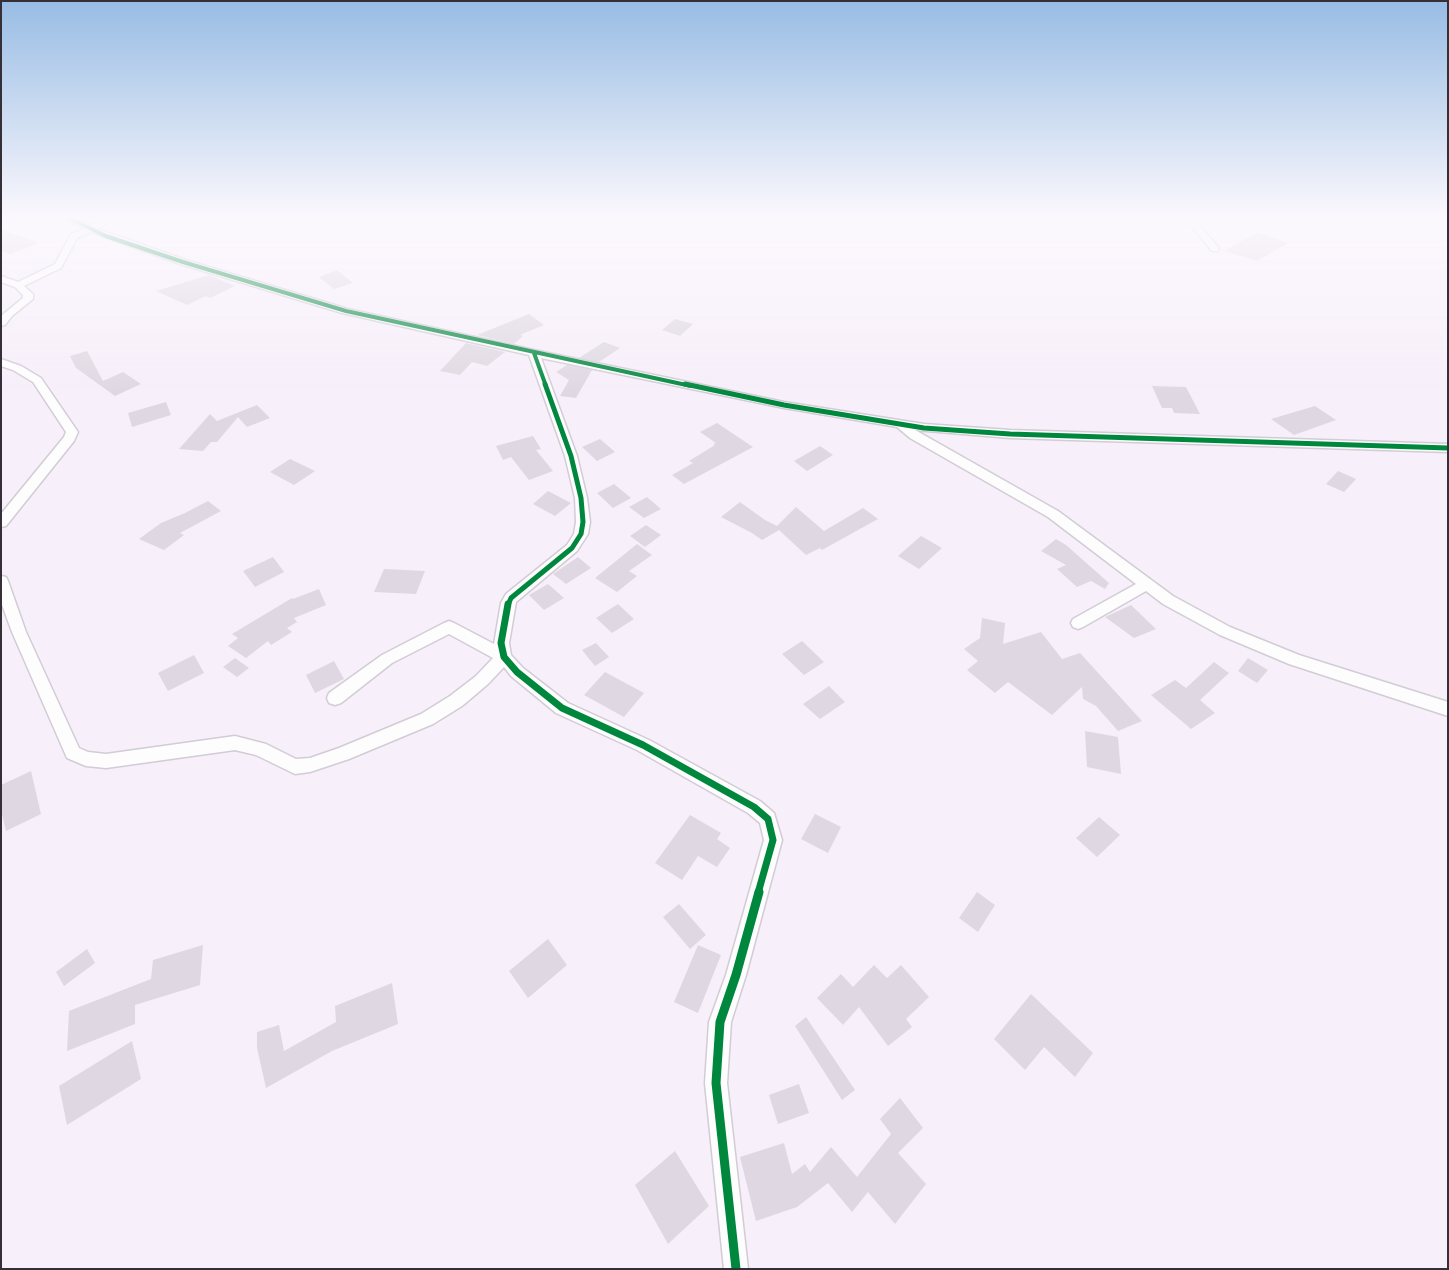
<!DOCTYPE html>
<style>
body{margin:0}
#map{position:relative;width:1449px;height:1270px;overflow:hidden;background:#f7effa;font-family:Overpass,sans-serif}
canvas{display:block}
.frame{position:absolute;inset:0;border:2px solid #353037;pointer-events:none}
</style>
<div id="map">
<canvas width="1449" height="1270"></canvas>
<div class="frame"></div>
</div>
<script>
const c = document.querySelector('canvas').getContext('2d');
c.lineJoin = 'round';
function fillPath(path, color) {
  c.fillStyle = color;
  c.fill(path, 'evenodd');
}
function toPath(rows) {
  const path = new Path2D();
  for (const r of rows) {
    path.moveTo(r[0], r[1]);
    for (let i = 2; i < r.length; i += 2) path.lineTo(r[i], r[i + 1]);
  }
  return path;
}
function stroke(path, color, width, dash) {
  c.strokeStyle = color;
  c.lineWidth = width;
  c.lineCap = dash ? 'butt' : 'round';
  c.setLineDash(dash || []);
  c.stroke(path);
}
fillPath(toPath([
 [1,229,39,243,11,254,1,251],
 [1258,232,1288,243,1257,261,1224,251],
 [337,270,353,283,334,289,319,277],
 [209,275,235,286,210,298,206,296,187,305,156,291],
 [529,314,544,325,520,335,523,336,514,344,477,335],
 [675,319,693,324,680,336,662,330],
 [604,342,620,348,599,362,579,358],
 [466,343,505,352,487,366,472,362,460,375,440,371],
 [87,351,103,381,123,372,141,384,115,396,76,368,70,356],
 [567,365,592,370,576,398,560,396,569,380,556,372],
 [1152,386,1186,387,1200,414,1174,413,1172,408,1162,408],
 [166,402,171,415,132,427,128,413],
 [257,405,270,418,247,427,238,417,217,442,211,442,203,451,179,449,210,414,217,421],
 [1315,406,1336,420,1294,435,1271,419],
 [717,423,753,447,684,484,672,475,693,463,689,461,715,445,713,444,716,443,700,432],
 [533,436,541,449,536,450,553,471,529,480,511,457,503,460,496,446],
 [600,439,615,452,597,461,582,447],
 [820,446,833,455,807,471,794,461],
 [290,459,315,471,294,485,270,472],
 [1338,471,1356,479,1344,492,1326,484],
 [614,484,631,498,613,508,597,493],
 [548,491,571,503,555,516,533,504],
 [647,497,661,509,644,518,629,507],
 [208,501,221,511,180,533,184,535,164,550,139,539,161,523,185,513],
 [740,502,765,520,777,526,796,507,824,531,863,508,878,519,822,550,820,548,806,555,779,530,762,540,752,533,721,517],
 [646,525,661,535,645,547,630,536],
 [921,536,942,548,919,569,898,556],
 [1056,539,1066,545,1109,583,1105,589,1091,581,1077,587,1057,569,1066,565,1041,551],
 [637,544,652,555,629,571,637,576,617,592,595,578],
 [273,557,284,572,255,587,243,571],
 [578,557,591,568,566,584,553,574],
 [384,569,425,571,416,594,374,592],
 [548,584,564,598,544,610,529,595],
 [319,589,326,605,294,618,297,622,287,628,292,632,271,645,268,641,246,658,228,646,238,638,232,634,292,598,293,599],
 [618,604,634,619,612,633,596,618],
 [1131,605,1156,629,1134,638,1105,617],
 [982,618,1005,623,1003,644,1041,632,1062,659,1080,653,1142,721,1118,731,1096,706,1083,699,1082,687,1052,715,1008,682,995,693,967,670,978,661,964,649,980,638],
 [802,641,824,662,804,675,782,654],
 [596,643,609,657,595,666,582,650],
 [194,655,204,673,168,691,158,673],
 [235,658,249,668,237,677,223,667],
 [1248,658,1268,670,1257,683,1238,671],
 [334,661,344,679,315,693,306,675],
 [1214,662,1229,673,1200,700,1215,713,1191,729,1151,695,1175,680,1186,688],
 [605,672,644,693,624,717,584,695],
 [829,686,845,702,820,719,803,704],
 [1085,731,1118,737,1121,774,1087,767],
 [31,771,41,814,6,831,1,810,1,785],
 [815,814,841,827,828,853,801,839],
 [690,815,721,833,717,839,730,848,717,867,698,856,682,880,655,863],
 [1099,817,1120,835,1097,857,1076,838],
 [977,892,995,905,978,932,959,918],
 [679,904,706,935,690,949,663,917],
 [548,939,567,965,528,998,509,971],
 [203,945,200,985,135,1005,135,1024,67,1051,69,1011,151,979,153,960],
 [698,945,721,955,698,1013,674,1002],
 [87,949,95,963,64,986,56,972],
 [874,965,887,978,901,965,929,997,906,1019,912,1027,888,1046,859,1007,843,1025,817,998,841,974,853,987],
 [392,983,398,1024,332,1051,266,1088,257,1048,257,1032,279,1025,284,1051,336,1022,335,1006],
 [1031,994,1093,1053,1075,1077,1044,1047,1025,1070,994,1039],
 [806,1017,855,1090,842,1100,795,1026],
 [132,1041,141,1079,67,1125,59,1086],
 [799,1084,809,1113,778,1124,769,1095],
 [900,1098,923,1128,898,1153,926,1184,895,1224,868,1192,852,1212,828,1183,797,1207,756,1221,740,1157,784,1143,792,1174,805,1164,810,1172,831,1147,857,1177,891,1134,880,1119],
 [675,1151,709,1206,668,1244,635,1185]
]), '#dfd8e2');
const minor = toPath([
 [63,217,74,217,91,225,101,217,109,217,105,224,98,229,186,260,348,309,534,350,784,402,924,424,1010,430,1448,444,1448,452,1010,438,915,430,1058,511,1173,596,1230,627,1299,655,1448,702,1448,716,1289,664,1220,635,1163,604,1146,591,1083,627,1078,629,1073,627,1071,623,1073,619,1136,584,1048,517,910,438,897,427,784,408,541,358,577,456,587,498,590,522,588,534,577,551,516,602,509,643,511,655,523,668,568,703,649,740,760,801,774,813,782,840,746,975,731,1022,727,1083,748,1269,724,1269,705,1083,709,1022,726,975,764,840,760,823,748,813,637,750,556,713,511,676,504,667,488,684,462,706,433,724,349,759,310,772,295,774,256,755,235,750,106,768,86,766,67,758,12,632,1,602,1,576,6,577,8,581,26,632,79,748,88,752,106,754,235,736,266,744,296,759,310,758,339,748,421,714,450,696,476,676,493,658,449,634,392,663,341,703,335,705,329,703,327,698,329,693,382,655,444,623,449,621,454,623,494,644,501,603,506,594,567,545,574,534,576,522,575,498,565,456,529,355,342,313,180,264,91,232,77,238,61,268,24,286,33,294,33,299,12,316,5,325,1,326,1,316,23,298,23,295,15,287,1,282,1,276,18,282,55,264,71,234,84,229,63,217],
 [1184,217,1193,217,1218,247,1218,251,1212,251,1184,217],
 [1,359,21,366,41,378,78,432,74,441,6,526,1,527,1,514,64,437,66,432,33,382,13,370,1,366,1,359]
]);
stroke(minor, '#d2ccd5', 3);
fillPath(minor, '#fefdfe');
stroke(toPath([
 [67,217,106,236,183,262,346,311,691,386],
 [534,353,546,386]
]), '#00873e', 4);
stroke(toPath([
 [685,384,784,405,924,428,1010,434,1448,448],
 [508,605,511,598,572,548,581,534,583,522,581,498,571,456,545,384]
]), '#00873e', 5);
stroke(toPath([
 [508,604,501,643,504,657,517,672,562,708,643,745,754,807,768,819,773,840,758,893]
]), '#00873e', 7);
stroke(toPath([
 [736,1269,716,1083,720,1022,736,975,759,892]
]), '#00873e', 9);
const sky = c.createLinearGradient(0, 0, 0, 395);
sky.addColorStop(0, '#98bce4');
sky.addColorStop(0.55, '#fbf8fd');
sky.addColorStop(1, '#fbf8fd00');
c.fillStyle = sky;
c.fillRect(0, 0, 1449, 395);
</script>
